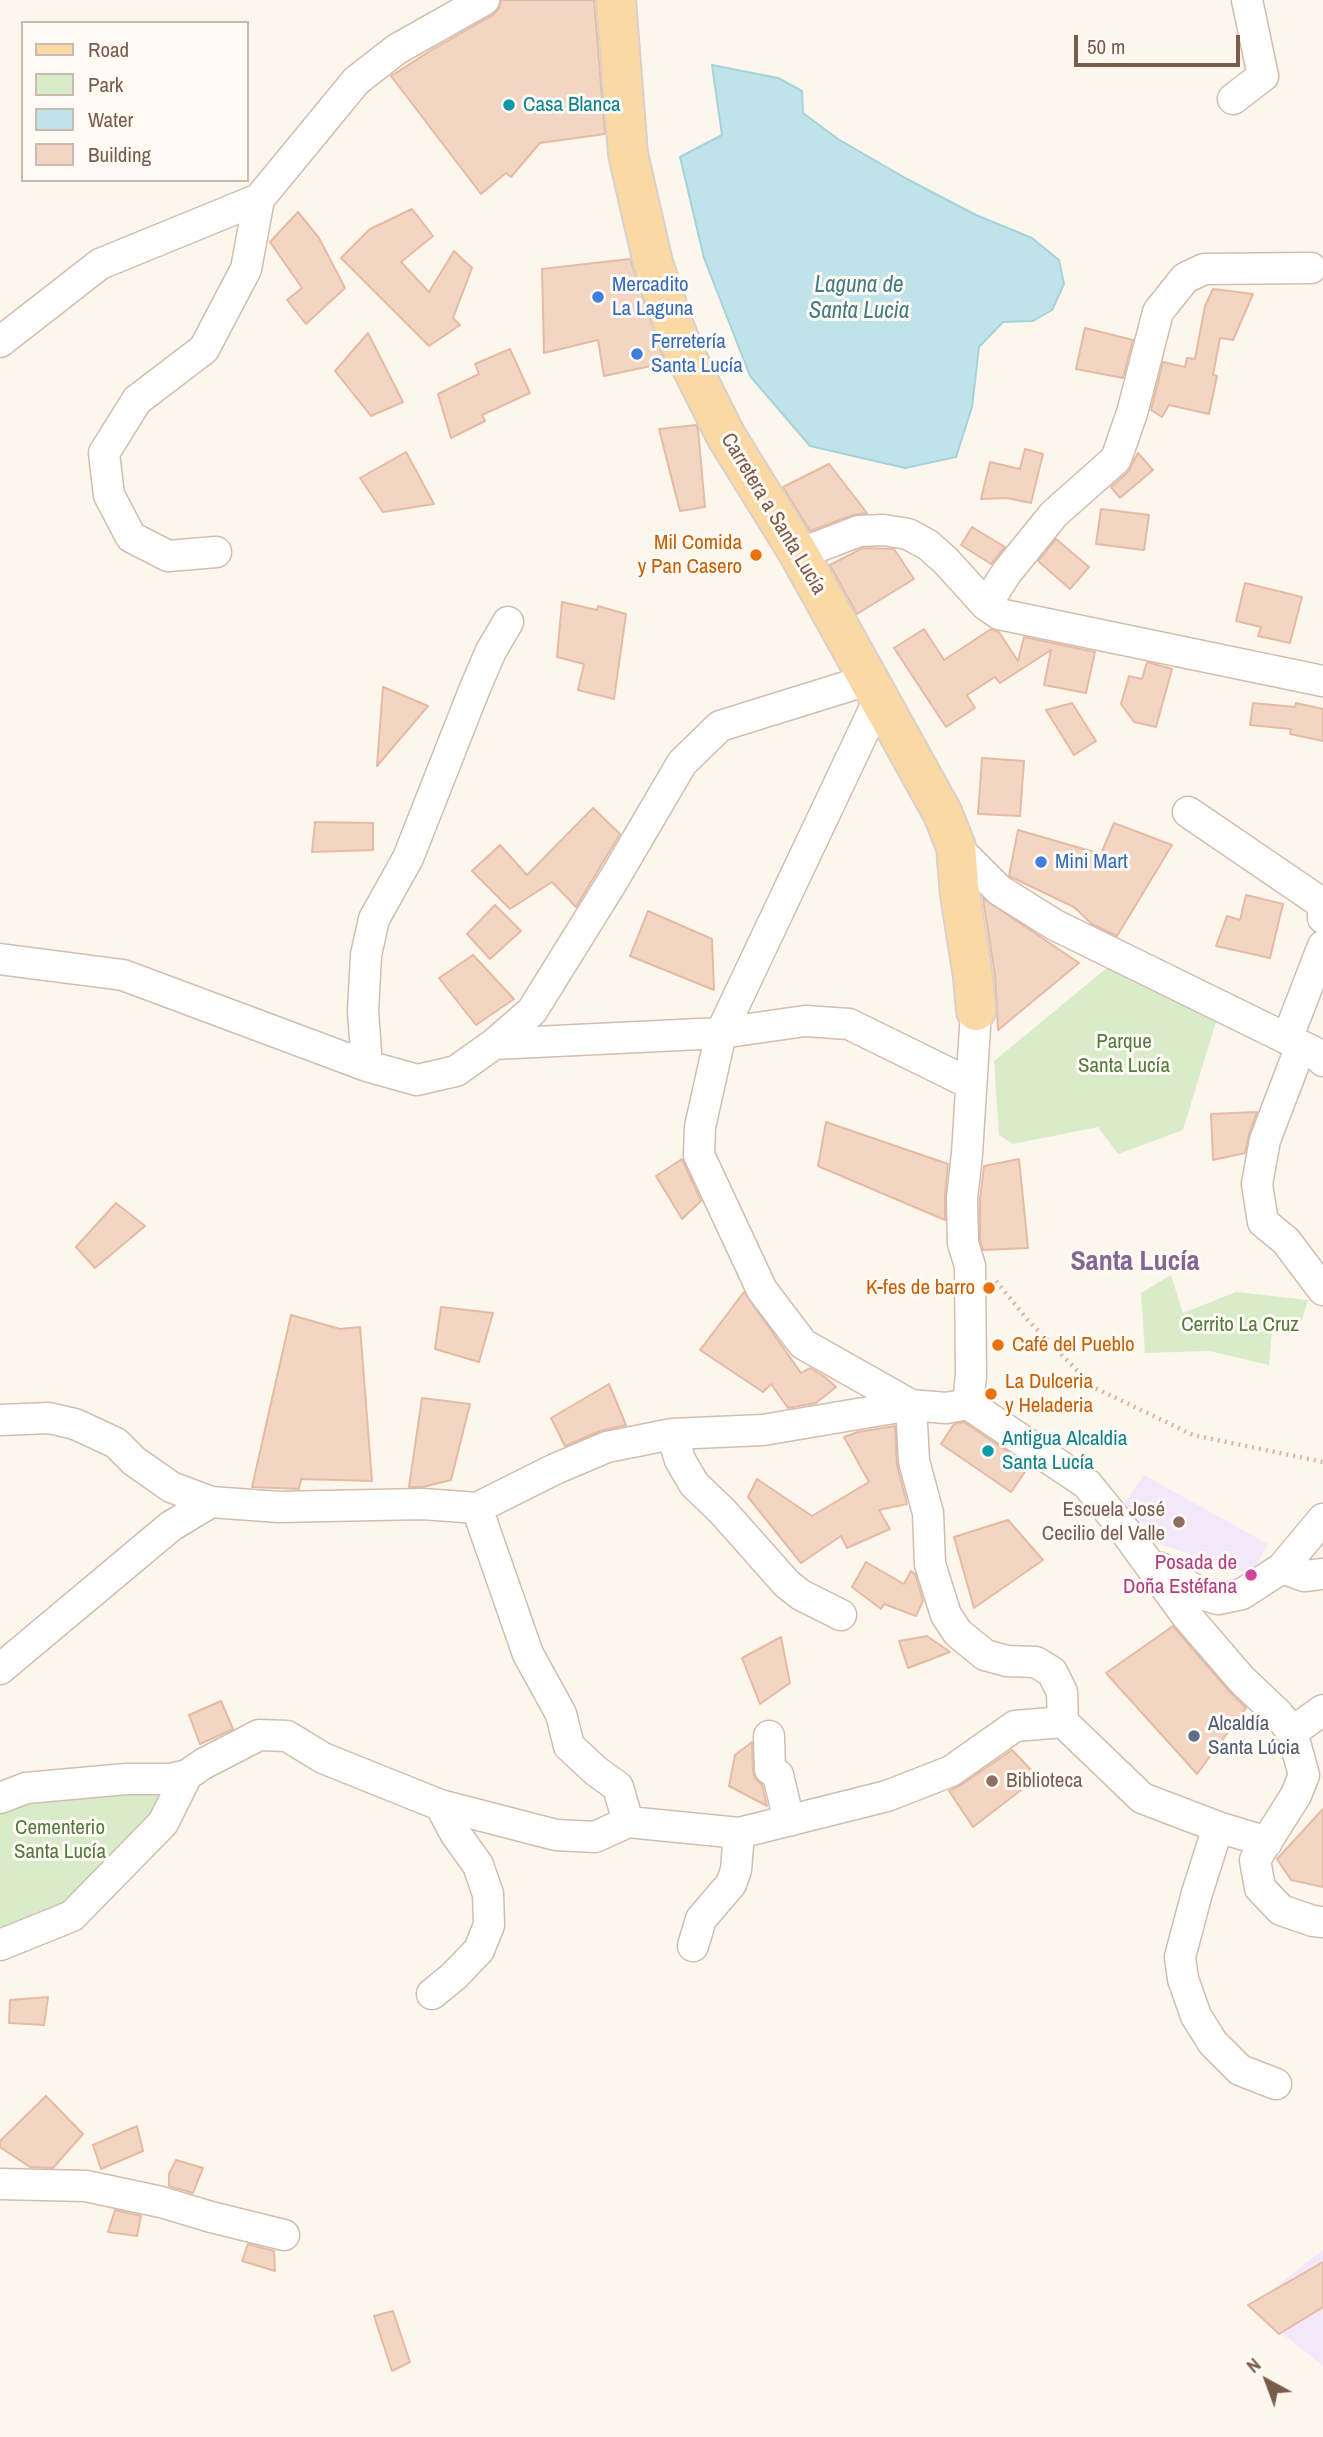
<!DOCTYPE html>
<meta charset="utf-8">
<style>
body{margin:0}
#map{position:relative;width:1323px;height:2437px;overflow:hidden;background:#fdf6ec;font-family:"Archivo Narrow",sans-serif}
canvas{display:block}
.legend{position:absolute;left:21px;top:21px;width:228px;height:161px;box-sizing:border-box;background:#fffaf3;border:2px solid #cabbb1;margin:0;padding:9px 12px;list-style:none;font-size:21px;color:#7a5c4d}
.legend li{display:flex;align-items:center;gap:14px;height:35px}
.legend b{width:35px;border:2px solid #cabbb1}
.north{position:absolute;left:1232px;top:2346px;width:70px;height:70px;-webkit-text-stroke:5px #fffaf3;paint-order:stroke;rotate:319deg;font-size:19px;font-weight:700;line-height:28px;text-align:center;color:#7a5c4d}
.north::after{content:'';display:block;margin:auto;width:24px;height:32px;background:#7a5c4d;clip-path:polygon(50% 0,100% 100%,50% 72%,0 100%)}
.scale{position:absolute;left:1074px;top:35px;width:166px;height:32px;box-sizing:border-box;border:4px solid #7a5c4d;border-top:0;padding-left:9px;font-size:21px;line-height:24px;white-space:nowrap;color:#7a5c4d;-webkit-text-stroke:5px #fffaf3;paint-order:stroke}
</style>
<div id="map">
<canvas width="1323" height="2437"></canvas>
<ul class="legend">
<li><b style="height:9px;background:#fbd9a5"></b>Road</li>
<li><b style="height:19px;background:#d8ecc9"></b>Park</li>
<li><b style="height:19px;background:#bfe3e8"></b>Water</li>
<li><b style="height:19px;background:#f3d5c3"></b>Building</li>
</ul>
<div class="north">N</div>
<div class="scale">50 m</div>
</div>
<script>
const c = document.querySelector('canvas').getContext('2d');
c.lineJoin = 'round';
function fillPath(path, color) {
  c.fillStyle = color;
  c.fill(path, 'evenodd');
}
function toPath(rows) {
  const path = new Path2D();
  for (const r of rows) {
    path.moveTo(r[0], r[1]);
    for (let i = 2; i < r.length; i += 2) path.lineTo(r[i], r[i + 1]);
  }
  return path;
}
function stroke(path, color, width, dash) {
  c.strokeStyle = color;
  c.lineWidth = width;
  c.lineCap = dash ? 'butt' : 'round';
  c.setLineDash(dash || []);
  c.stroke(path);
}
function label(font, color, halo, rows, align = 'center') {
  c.font = font + ' "Archivo Narrow",sans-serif';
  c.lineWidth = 6;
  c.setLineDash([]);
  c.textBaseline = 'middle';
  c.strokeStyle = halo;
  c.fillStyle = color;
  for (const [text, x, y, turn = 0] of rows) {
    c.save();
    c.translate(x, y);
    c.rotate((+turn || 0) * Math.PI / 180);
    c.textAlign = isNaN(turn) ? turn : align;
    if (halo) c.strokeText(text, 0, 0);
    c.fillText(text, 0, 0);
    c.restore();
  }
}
fillPath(toPath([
 [1144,1475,1268,1544,1251,1575,1140,1537,1121,1507],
 [1323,2250,1323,2366,1249,2307]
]), '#f3e8fa');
fillPath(toPath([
 [1114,962,1218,1015,1183,1130,1118,1154,1098,1127,1013,1144,999,1135,994,1061],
 [1171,1275,1183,1313,1236,1292,1308,1300,1302,1320,1273,1319,1269,1365,1209,1351,1145,1353,1141,1293],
 [170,1779,159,1822,70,1915,0,1943,0,1792]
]), '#d8ecc9');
const water = toPath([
 [712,65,778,78,802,91,803,113,838,139,907,179,976,215,1032,238,1059,260,1064,284,1052,310,1033,321,1003,322,979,347,972,407,956,457,905,468,810,446,750,376,704,258,680,157,722,135,712,65]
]);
fillPath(water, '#bfe3e8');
stroke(water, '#a5d3da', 2);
const building = toPath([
 [501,0,594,0,605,134,540,143,511,177,506,173,481,194,391,76,430,51,493,15,499,8,501,0],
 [412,209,433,236,401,262,429,292,454,251,472,268,453,318,460,325,429,346,341,258,370,229,412,209],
 [298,212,319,238,345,288,306,324,287,300,302,288,270,242,298,212],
 [630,259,665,363,604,376,598,340,544,353,542,269,630,259],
 [1213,289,1253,294,1233,340,1220,338,1213,375,1217,376,1209,414,1169,405,1162,417,1151,410,1163,362,1185,367,1187,358,1195,359,1205,306,1213,289],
 [1085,328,1133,340,1123,378,1076,369,1085,328],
 [368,333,403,402,371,416,335,371,368,333],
 [510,349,530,393,482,415,485,421,451,438,438,394,479,374,475,364,510,349],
 [696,425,698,429,705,507,680,511,659,429,696,425],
 [1025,449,1043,454,1031,503,1007,498,981,499,990,462,1020,469,1025,449],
 [406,452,434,504,383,512,360,478,406,452],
 [1138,453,1153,470,1120,498,1111,487,1128,472,1138,453],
 [829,464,867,513,853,515,810,531,783,487,829,464],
 [1101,509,1149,515,1144,550,1096,544,1101,509],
 [972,527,1005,547,991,564,961,545,972,527],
 [1056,539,1089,567,1070,589,1038,561,1056,539],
 [863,548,894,549,914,579,857,614,830,565,863,548],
 [1245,583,1302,597,1290,643,1258,636,1261,627,1236,621,1245,583],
 [562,602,597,610,598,606,626,614,614,699,578,690,584,664,557,657,562,602],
 [924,629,944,660,991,629,999,632,1018,661,1024,637,1095,652,1086,693,1044,685,1051,650,1000,683,995,677,967,695,975,708,946,727,894,648,924,629],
 [1147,662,1172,669,1156,727,1134,722,1121,704,1129,676,1142,679,1147,662],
 [383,687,428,706,377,766,383,687],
 [1072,703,1096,741,1074,755,1046,710,1072,703],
 [1253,703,1295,707,1296,703,1323,709,1323,741,1290,734,1291,729,1250,725,1253,703],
 [982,758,1024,761,1020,816,978,814,982,758],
 [593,808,620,834,576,907,552,882,510,909,472,871,500,845,527,875,593,808],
 [315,822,373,823,373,850,312,852,315,822],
 [1114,823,1172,845,1117,936,1092,924,1074,907,1009,876,1018,830,1101,854,1114,823],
 [1246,895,1283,904,1270,958,1216,946,1227,916,1240,920,1246,895],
 [983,898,1079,963,998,1030,995,975,983,898],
 [495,905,521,931,490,959,467,934,495,905],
 [648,911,712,939,714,990,630,956,648,911],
 [473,955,514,999,476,1025,439,978,473,955],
 [1257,1112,1249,1134,1245,1153,1213,1160,1211,1114,1257,1112],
 [826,1122,948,1164,945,1196,945,1220,818,1166,826,1122],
 [682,1159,701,1201,682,1219,656,1176,682,1159],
 [1019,1159,1028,1248,983,1250,980,1240,980,1199,984,1166,1019,1159],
 [116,1203,145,1226,95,1268,76,1247,116,1203],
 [744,1292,801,1373,810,1368,825,1377,836,1387,816,1403,788,1408,771,1384,763,1392,700,1350,744,1292],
 [441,1307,493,1313,479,1362,435,1349,441,1307],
 [291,1315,340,1329,360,1327,372,1481,301,1479,299,1489,252,1487,291,1315],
 [609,1384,626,1425,600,1431,565,1446,551,1418,609,1384],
 [422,1398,470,1404,451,1480,423,1487,409,1487,422,1398],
 [964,1422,1029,1466,1011,1492,941,1444,954,1424,964,1422],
 [895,1426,897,1465,907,1504,879,1510,890,1529,847,1548,841,1536,801,1563,748,1497,757,1479,812,1516,869,1482,844,1437,858,1432,895,1426],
 [1008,1520,1043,1560,974,1608,954,1537,1008,1520],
 [866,1562,904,1584,911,1571,915,1574,923,1601,916,1616,884,1604,881,1609,852,1587,866,1562],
 [1173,1626,1229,1691,1246,1708,1197,1774,1106,1673,1173,1626],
 [927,1636,950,1652,908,1668,899,1641,927,1636],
 [781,1637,790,1683,760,1704,742,1658,781,1637],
 [221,1701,233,1729,200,1744,189,1715,221,1701],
 [752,1742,753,1770,755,1778,762,1785,767,1806,729,1786,735,1755,752,1742],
 [1012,1750,1038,1777,973,1827,949,1791,961,1785,1012,1750],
 [1323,1809,1323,1887,1291,1880,1277,1859,1323,1809],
 [48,1997,44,2025,9,2023,10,2000,48,1997],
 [46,2096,83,2134,53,2168,30,2167,0,2147,0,2141,46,2096],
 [137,2126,143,2151,101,2169,93,2145,137,2126],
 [176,2160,203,2168,193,2193,169,2186,169,2174,176,2160],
 [115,2210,141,2216,137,2236,108,2232,115,2210],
 [248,2244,274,2251,275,2271,242,2261,248,2244],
 [1323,2262,1323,2307,1279,2334,1248,2305,1323,2262],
 [393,2311,410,2362,392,2371,374,2316,393,2311]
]);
fillPath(building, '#f3d5c3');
stroke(building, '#e6bba3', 2);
const minor = toPath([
 [1233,99,1263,76,1247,0],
 [0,342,100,264,259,199],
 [216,552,168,556,131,537,109,495,104,453,137,400,204,349,246,269,259,199,356,81,397,49,484,0],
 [799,554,859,531,884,530,908,534,928,545,945,560,986,605,999,614,1323,681],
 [986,605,1007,572,1054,514,1116,459,1132,413,1158,312,1185,278,1204,269,1311,268],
 [879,699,721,1033,700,1127,699,1155,762,1290,803,1344,911,1405,914,1461,928,1513,930,1564,946,1615,958,1633,985,1655,1007,1661,1036,1662,1052,1672,1062,1692,1063,1722,1142,1798,1218,1827,1267,1842],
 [1188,812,1323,904,1323,918],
 [956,847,999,890,1055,925,1314,1052,1323,1061],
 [0,959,123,975,367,1066,417,1080,456,1071,494,1044,532,1011,614,879,682,763,720,726,868,680],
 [1287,1039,1323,946],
 [494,1044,721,1033,805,1021,849,1024,971,1084],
 [1301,1046,1265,1140,1257,1184,1263,1222,1286,1241,1323,1290],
 [367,1066,363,1011,366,955,374,919,408,858,475,688,491,651,508,622],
 [968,1404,971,1375,970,1266,963,1243,962,1198,967,1154,976,1011],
 [0,1420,49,1418,75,1424,116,1443,134,1461,171,1487,211,1502],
 [672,1434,680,1460,694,1484,723,1512,787,1584,801,1595,841,1615],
 [477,1508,528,1654,561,1714,569,1746,596,1771,618,1787,628,1822],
 [1161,1568,1201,1594,1218,1599,1242,1594,1282,1568,1323,1519],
 [1282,1568,1304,1576,1323,1574],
 [0,1669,171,1526,211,1502,279,1507,423,1504,477,1508,555,1469,607,1447,672,1434,763,1430,911,1405,946,1408,968,1404,1087,1484,1122,1527,1186,1615,1242,1680,1278,1714,1292,1732,1304,1775,1296,1795,1255,1860,1260,1888,1281,1910,1313,1921,1323,1922],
 [1292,1732,1323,1710],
 [769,1736,770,1769,778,1775,789,1821],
 [0,1798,26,1788,126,1779,170,1779,187,1775,203,1764,259,1735,287,1736,323,1758,440,1805,556,1835,595,1837,628,1822,739,1833,887,1796,951,1771,1015,1726,1063,1722],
 [1218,1827,1197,1893,1180,1957,1183,1979,1196,2016,1213,2043,1240,2070,1276,2084],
 [0,1945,72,1916,163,1823,187,1775],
 [693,1946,701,1919,731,1884,736,1870,739,1833],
 [432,1994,454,1976,479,1950,489,1925,488,1894,478,1865,455,1833,440,1805],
 [0,2184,86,2186,161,2202,211,2217,284,2235]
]);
const major = toPath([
 [616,0,628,154,653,263,674,326,685,354,726,436,799,554,943,814,956,847,960,895,973,977,976,1011]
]);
stroke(minor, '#d1beb0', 33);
stroke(major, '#dad1cd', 42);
stroke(toPath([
 [996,1281,1027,1319,1093,1387,1193,1435,1323,1462]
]), '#d9b8a5', 4.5, [2, 5]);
stroke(minor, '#fff', 30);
stroke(major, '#fbd9a5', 38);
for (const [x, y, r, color] of [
 [509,105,7,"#0f9aa8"],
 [598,297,7,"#3f7fe0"],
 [637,354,7,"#3f7fe0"],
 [756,555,7,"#e8710a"],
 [1041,862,7,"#3f7fe0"],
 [989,1288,7,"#e8710a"],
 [998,1345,7,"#e8710a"],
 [991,1394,7,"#e8710a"],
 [988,1451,7,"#0f9aa8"],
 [1179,1522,7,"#8d6e63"],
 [1251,1575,7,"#d1479c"],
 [1194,1736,7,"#5c6f8a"],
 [992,1781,7,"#8d6e63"]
]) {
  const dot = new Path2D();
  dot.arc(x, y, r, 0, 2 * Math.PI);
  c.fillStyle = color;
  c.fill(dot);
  stroke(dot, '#fffaf3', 2.5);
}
label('21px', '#0d838f', '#fffaf3', [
 ["Casa Blanca",523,105],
 ["Antigua Alcaldia",1002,1439],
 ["Santa Lucía",1002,1463]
], 'left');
label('21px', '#366cbe', '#fffaf3', [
 ["Mercadito",612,285],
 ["La Laguna",612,309],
 ["Ferretería",651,342],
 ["Santa Lucía",651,366],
 ["Mini Mart",1055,862]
], 'left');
label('21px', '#7a5c4d', '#fffaf3', [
 ["Carretera a Santa Lucía",773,514,59]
]);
label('21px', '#c56008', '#fffaf3', [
 ["Mil Comida",742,543],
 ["y Pan Casero",742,567],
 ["K-fes de barro",975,1288],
 ["Café del Pueblo",1012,1345,"left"],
 ["La Dulceria",1005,1382,"left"],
 ["y Heladeria",1005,1406,"left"]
], 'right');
label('21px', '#537a41', '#fffaf3', [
 ["Parque",1124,1042],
 ["Santa Lucía",1124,1066],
 ["Cerrito La Cruz",1240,1325],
 ["Cementerio",60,1828],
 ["Santa Lucía",60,1852]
]);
label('21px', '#785e54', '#fffaf3', [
 ["Escuela José",1165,1510],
 ["Cecilio del Valle",1165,1534],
 ["Biblioteca",1006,1781,"left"]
], 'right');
label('21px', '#b23c85', '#fffaf3', [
 ["Posada de",1237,1563],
 ["Doña Estéfana",1237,1587]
], 'right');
label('21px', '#4e5e75', '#fffaf3', [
 ["Alcaldía",1208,1724],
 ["Santa Lúcia",1208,1748]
], 'left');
label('italic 23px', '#437c86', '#fffaf3', [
 ["Laguna de",859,286],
 ["Santa Lucia",859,312]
]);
label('bold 28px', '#846695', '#fffaf3', [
 ["Santa Lucía",1135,1262]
]);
</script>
